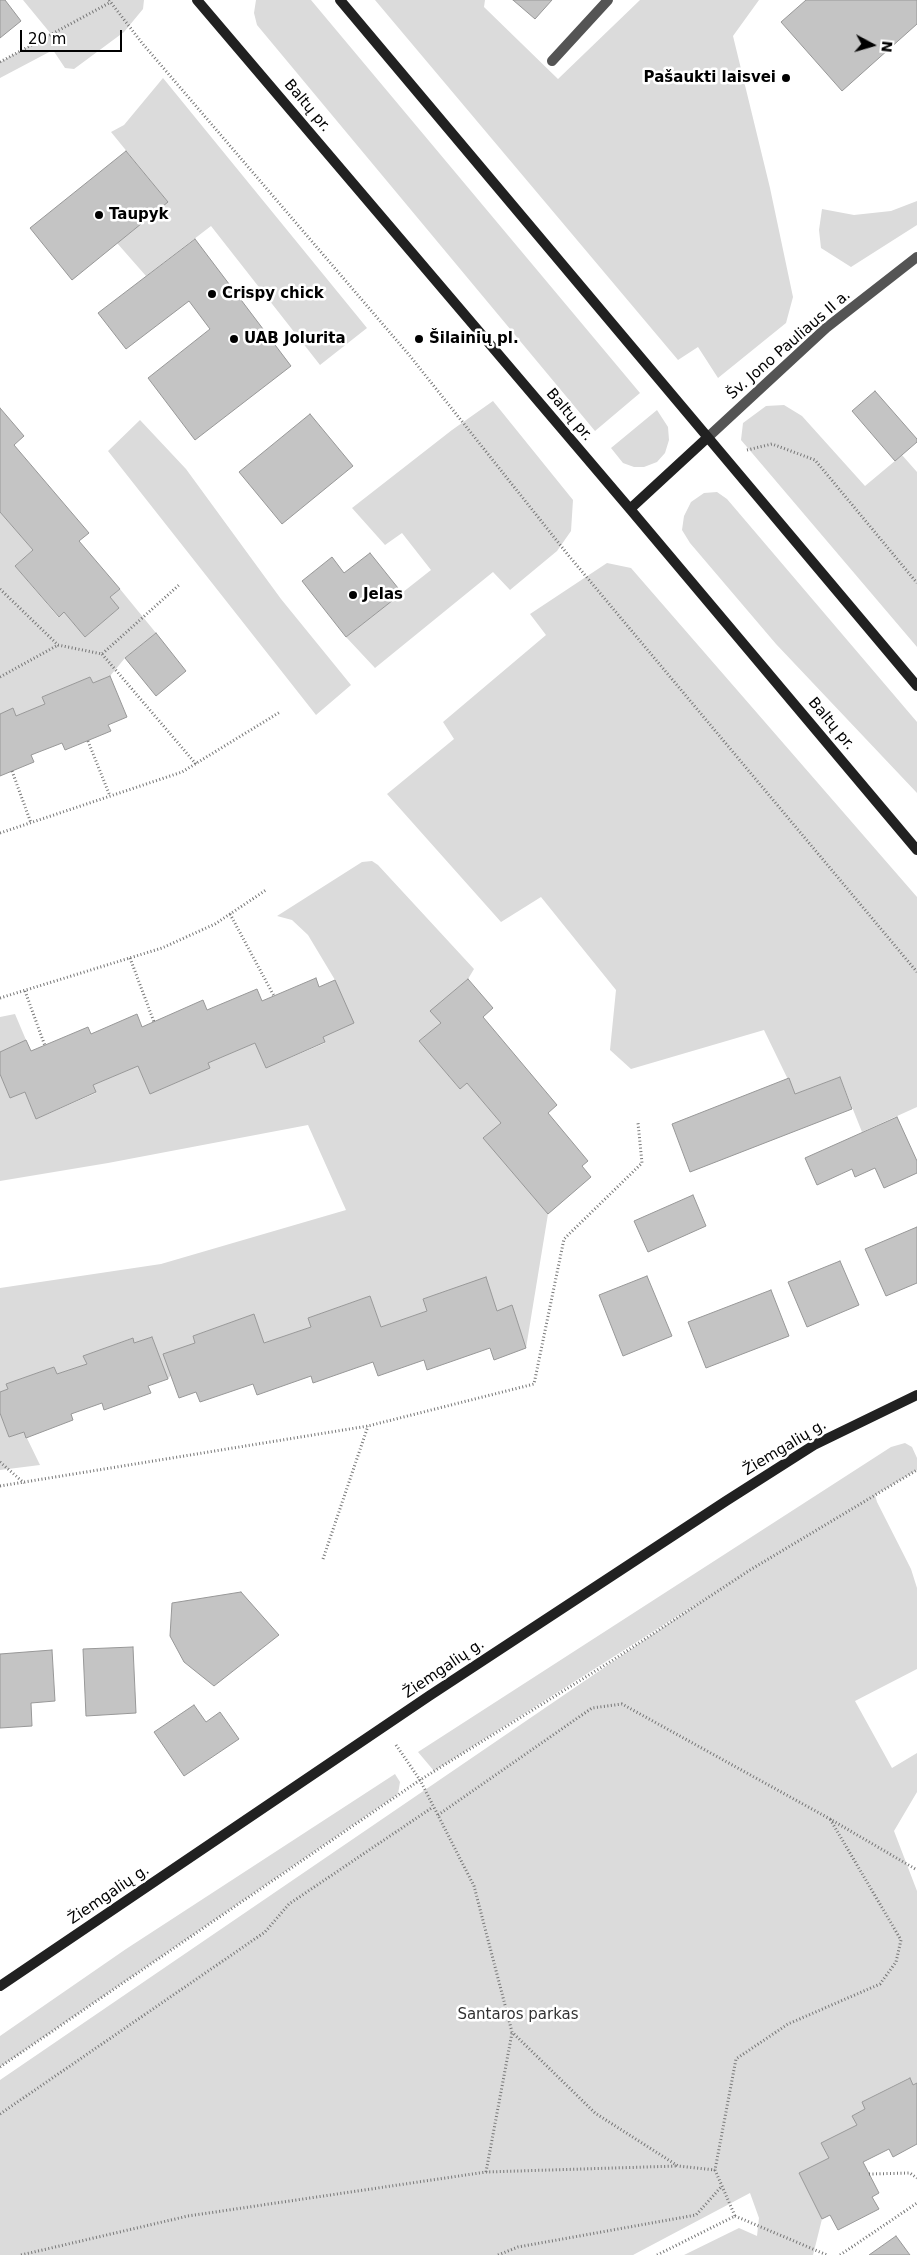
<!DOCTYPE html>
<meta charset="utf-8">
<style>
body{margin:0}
#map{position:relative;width:917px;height:2255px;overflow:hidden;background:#fff;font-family:"DejaVu Sans",sans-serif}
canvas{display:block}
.north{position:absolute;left:847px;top:20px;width:50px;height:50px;-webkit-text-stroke:4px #fff;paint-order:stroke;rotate:96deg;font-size:14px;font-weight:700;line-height:20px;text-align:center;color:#000}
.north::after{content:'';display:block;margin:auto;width:18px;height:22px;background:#000;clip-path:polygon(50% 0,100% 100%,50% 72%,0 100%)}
.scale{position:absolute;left:20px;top:30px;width:102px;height:22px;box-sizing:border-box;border:2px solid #000;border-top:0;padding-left:6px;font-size:15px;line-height:18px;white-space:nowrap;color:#000;-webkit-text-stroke:4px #fff;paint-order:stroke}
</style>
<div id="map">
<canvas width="917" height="2255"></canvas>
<div class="north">N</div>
<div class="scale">20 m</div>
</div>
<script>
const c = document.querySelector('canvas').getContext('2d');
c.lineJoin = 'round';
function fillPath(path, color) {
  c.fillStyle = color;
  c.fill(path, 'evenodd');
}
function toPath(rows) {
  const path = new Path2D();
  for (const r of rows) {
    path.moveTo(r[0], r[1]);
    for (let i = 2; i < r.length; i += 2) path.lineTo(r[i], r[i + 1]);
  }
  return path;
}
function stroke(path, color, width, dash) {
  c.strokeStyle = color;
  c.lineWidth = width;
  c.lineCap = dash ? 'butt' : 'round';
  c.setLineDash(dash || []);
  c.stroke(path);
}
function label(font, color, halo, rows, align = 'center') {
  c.font = font + ' "DejaVu Sans",sans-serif';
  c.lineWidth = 5;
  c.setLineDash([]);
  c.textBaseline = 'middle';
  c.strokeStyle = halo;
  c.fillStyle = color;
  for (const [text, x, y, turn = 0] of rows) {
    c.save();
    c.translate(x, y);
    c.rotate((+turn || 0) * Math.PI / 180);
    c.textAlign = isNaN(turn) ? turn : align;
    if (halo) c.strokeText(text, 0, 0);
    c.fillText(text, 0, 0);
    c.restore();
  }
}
fillPath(toPath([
 [23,0,144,0,143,9,124,32,74,69,65,68,53,50,0,78,0,62,51,34],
 [256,0,311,0,640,393,595,431,257,25,254,13],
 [375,0,485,0,484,7,558,79,640,0,759,0,733,36,770,188,793,297,786,323,718,378,698,347,678,360],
 [163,78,367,328,320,365,211,226,146,276,117,243,168,202,111,132,124,125],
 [917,201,917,225,851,267,821,248,819,230,822,209,854,215,891,211],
 [493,401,573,500,571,531,557,551,510,590,493,572,375,668,346,637,431,570,402,533,385,545,352,508,452,430],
 [784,405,802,416,865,486,902,455,917,472,917,647,741,440,743,423,766,406],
 [657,410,668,427,669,440,665,453,657,462,644,467,634,467,623,463,611,448],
 [140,420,186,469,281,599,351,685,316,715,108,451],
 [717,492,727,499,917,722,917,793,776,644,690,543,682,530,684,516,691,502,704,493],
 [0,512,33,550,15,566,58,617,64,612,85,637,119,608,110,597,120,589,156,633,125,658,110,676,93,683,90,677,42,697,45,704,16,716,13,708,0,714],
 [607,563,631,568,917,897,917,1107,862,1132,840,1077,795,1094,764,1030,631,1069,610,1050,616,990,541,897,501,922,387,794,454,739,443,722,546,635,530,614],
 [372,861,378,865,474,969,468,979,431,1011,441,1023,419,1041,460,1089,467,1083,501,1123,484,1138,548,1214,526,1348,512,1306,497,1311,486,1278,423,1299,427,1311,381,1327,370,1296,308,1318,311,1327,264,1343,254,1314,193,1336,195,1343,168,1379,152,1337,134,1343,132,1338,84,1356,87,1364,57,1374,54,1367,6,1384,8,1389,0,1392,0,1288,161,1264,346,1210,308,1125,108,1163,0,1181,0,1074,10,1098,25,1092,36,1119,96,1093,93,1085,138,1066,150,1094,210,1068,208,1063,255,1043,266,1068,325,1043,323,1037,353,1023,335,980,308,935,292,920,277,916,362,862],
 [15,1014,26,1040,0,1052,0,1017],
 [0,1413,9,1437,24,1432,40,1465,0,1470],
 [905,1443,912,1447,917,1458,917,1470,875,1495,877,1502,911,1569,917,1588,917,1669,855,1701,892,1768,917,1753,917,1792,894,1831,917,1891,917,2083,913,2085,909,2078,862,2102,865,2109,852,2116,857,2125,821,2143,829,2158,799,2173,822,2219,813,2255,684,2255,739,2228,757,2236,759,2218,750,2193,633,2255,0,2255,0,2080,709,1596,434,1771,418,1752,891,1447],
 [395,1774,400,1782,398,1794,0,2067,0,2036,126,1949]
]), '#dbdbdb');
const building = toPath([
 [0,0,5,0,21,21,0,38,0,0],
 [513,0,552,0,535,19,513,0],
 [806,0,917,0,917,24,842,91,781,22,806,0],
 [126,151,168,202,72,280,30,228,126,151],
 [195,239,291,366,195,440,148,378,210,329,189,301,126,349,98,313,195,239],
 [875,391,917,439,917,442,895,461,852,411,875,391],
 [0,408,24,436,14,445,89,533,79,541,120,589,110,597,119,608,85,637,64,612,59,617,15,566,33,550,0,512,0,408],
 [310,414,353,466,282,524,239,472,310,414],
 [370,553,402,593,346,637,302,581,332,557,344,573,370,553],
 [156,633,186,671,156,696,125,658,156,633],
 [110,676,127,717,108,725,111,731,65,750,62,743,31,755,34,762,0,776,0,714,13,708,16,716,45,704,42,697,90,677,93,683,110,676],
 [316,978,319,987,335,980,354,1023,323,1037,325,1042,266,1068,255,1043,208,1063,210,1068,150,1094,138,1066,93,1085,96,1092,36,1119,25,1092,10,1098,0,1074,0,1052,26,1040,31,1051,88,1027,91,1034,137,1014,142,1027,203,1000,207,1010,257,989,262,1001,316,978],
 [468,979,493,1008,483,1017,557,1105,548,1113,588,1161,582,1166,591,1177,548,1214,483,1138,501,1123,467,1083,460,1089,419,1041,441,1023,430,1011,468,979],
 [840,1077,852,1109,690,1172,672,1124,789,1078,795,1094,840,1077],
 [897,1117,917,1161,917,1173,884,1188,875,1168,855,1177,852,1169,817,1185,805,1158,897,1117],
 [693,1195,706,1226,648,1252,634,1221,693,1195],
 [917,1227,917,1283,886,1296,865,1249,917,1227],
 [840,1261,859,1305,807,1327,788,1282,840,1261],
 [647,1276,672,1336,623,1356,599,1295,647,1276],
 [486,1277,497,1311,512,1305,526,1348,494,1360,490,1348,427,1370,424,1360,378,1376,373,1362,313,1383,311,1376,257,1395,253,1384,200,1402,196,1392,179,1398,163,1354,195,1343,193,1336,254,1314,264,1343,311,1327,308,1318,370,1296,381,1327,427,1311,423,1299,486,1277],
 [771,1290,789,1336,706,1368,688,1322,771,1290],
 [152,1337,168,1379,148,1386,151,1393,104,1410,102,1403,71,1414,73,1420,26,1438,24,1432,9,1437,0,1413,0,1392,8,1389,6,1384,54,1367,57,1374,87,1364,83,1356,133,1338,134,1343,152,1337],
 [241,1592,279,1635,214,1686,184,1662,170,1636,172,1603,241,1592],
 [133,1647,136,1713,86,1716,83,1649,133,1647],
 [52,1650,55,1701,31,1703,32,1726,0,1728,0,1654,52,1650],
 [194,1705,206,1722,220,1712,239,1739,184,1776,154,1732,194,1705],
 [910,2078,913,2085,917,2083,917,2144,893,2157,889,2149,863,2162,879,2193,872,2197,879,2209,838,2230,830,2215,822,2219,799,2173,829,2158,821,2143,857,2125,852,2116,865,2109,862,2102,910,2078],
 [896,2236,910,2255,869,2255,896,2236]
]);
fillPath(building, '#c4c4c4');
stroke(building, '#989898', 1);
stroke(toPath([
 [109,0,142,43,410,356,569,556,917,972],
 [0,62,111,2],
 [747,450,772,444,815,460,917,583],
 [0,589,58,645,102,654,179,585],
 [102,654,196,764],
 [0,677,58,645],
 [88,741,110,796],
 [12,771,31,823],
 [0,833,182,772,280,712],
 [230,914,274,996],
 [130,958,154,1022],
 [25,991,45,1046],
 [0,998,162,948,215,924,266,890],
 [0,1462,24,1483],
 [0,1486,368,1426,534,1384,564,1239,642,1163,638,1123],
 [323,1559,368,1426],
 [396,1745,420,1780,474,1886,512,2032,595,2113,678,2166,715,2170],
 [438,1815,592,1708,622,1704,830,1819,917,1870],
 [0,2067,420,1780,613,1660,750,1570,917,1470],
 [0,2114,265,1932,289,1904,433,1807],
 [486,2172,512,2033],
 [869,2174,910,2173,917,2178],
 [735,2216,827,2255],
 [21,2255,188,2216,486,2172,678,2166],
 [498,2255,518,2247,696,2215,722,2186],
 [657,2255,735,2216,715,2170,736,2059,788,2024,880,1984,896,1962,901,1940,830,1819],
 [840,2255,917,2203]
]), '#767676', 3, [1, 2.5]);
stroke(toPath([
 [552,61,608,0],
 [707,438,826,328,917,257]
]), '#545454', 10);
stroke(toPath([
 [197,0,630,509,917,850],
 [340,0,917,686],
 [630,509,707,438],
 [0,1986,429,1696,726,1501,814,1445,917,1395]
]), '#212121', 10);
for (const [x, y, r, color] of [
 [786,78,5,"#000"],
 [99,215,5,"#000"],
 [212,294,5,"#000"],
 [234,339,5,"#000"],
 [419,339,5,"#000"],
 [353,595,5,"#000"]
]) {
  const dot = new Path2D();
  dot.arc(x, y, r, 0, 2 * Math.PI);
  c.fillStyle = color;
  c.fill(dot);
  stroke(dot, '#fff', 2);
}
label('bold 15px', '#000', '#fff', [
 ["Pašaukti laisvei",776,78,"right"],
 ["Taupyk",109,215],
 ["Crispy chick",222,294],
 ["UAB Jolurita",244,339],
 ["Šilainių pl.",429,339],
 ["Jelas",363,595]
], 'left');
label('15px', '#000', '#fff', [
 ["Baltų pr.",307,106,50],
 ["Šv. Jono Pauliaus II a.",789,345,-41],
 ["Baltų pr.",569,415,50],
 ["Baltų pr.",831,724,50],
 ["Žiemgalių g.",785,1448,-31],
 ["Žiemgalių g.",444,1669,-34],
 ["Žiemgalių g.",109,1895,-34]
]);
label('15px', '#323232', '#fff', [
 ["Santaros parkas",518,2015]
]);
</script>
